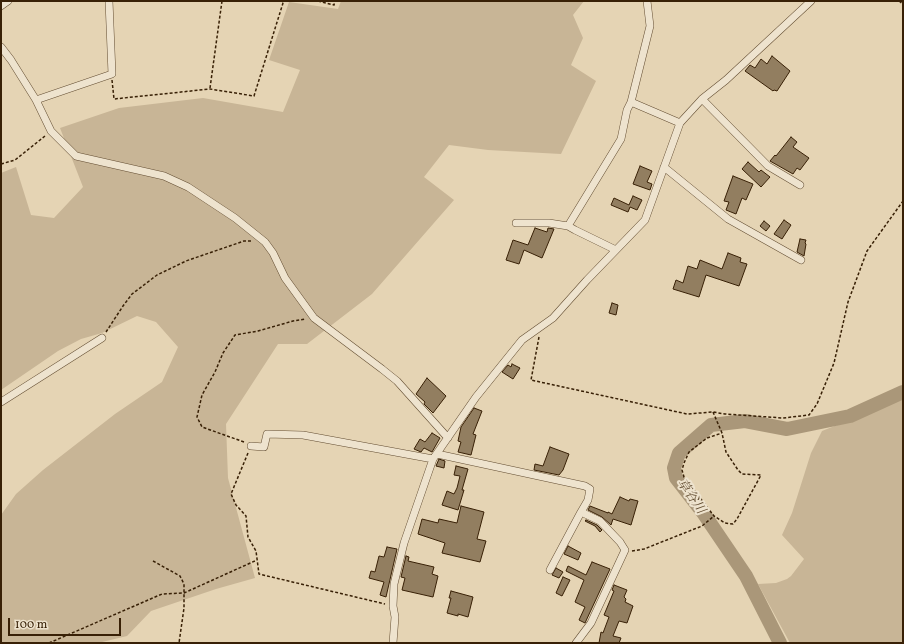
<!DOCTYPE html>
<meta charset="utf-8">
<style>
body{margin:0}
#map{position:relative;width:904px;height:644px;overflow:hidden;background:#e5d4b4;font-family:Vollkorn,serif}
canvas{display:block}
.frame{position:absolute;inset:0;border:2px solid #382006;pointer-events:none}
.scale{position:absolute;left:8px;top:618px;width:113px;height:18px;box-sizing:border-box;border:2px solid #382006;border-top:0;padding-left:5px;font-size:12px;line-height:14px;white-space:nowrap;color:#382006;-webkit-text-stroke:3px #eee3ce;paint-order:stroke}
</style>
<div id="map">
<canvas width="904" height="644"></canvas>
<div class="frame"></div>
<div class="scale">100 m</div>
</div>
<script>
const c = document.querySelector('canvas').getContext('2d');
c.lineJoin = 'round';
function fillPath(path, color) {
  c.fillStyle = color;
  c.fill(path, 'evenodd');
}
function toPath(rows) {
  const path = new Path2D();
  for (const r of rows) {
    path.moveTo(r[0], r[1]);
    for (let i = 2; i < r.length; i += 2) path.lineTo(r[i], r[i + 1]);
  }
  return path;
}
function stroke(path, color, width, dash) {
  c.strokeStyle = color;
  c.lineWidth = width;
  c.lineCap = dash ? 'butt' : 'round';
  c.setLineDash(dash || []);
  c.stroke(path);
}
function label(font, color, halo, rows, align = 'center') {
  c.font = font + ' Vollkorn,"Noto Serif JP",serif';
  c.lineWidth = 4;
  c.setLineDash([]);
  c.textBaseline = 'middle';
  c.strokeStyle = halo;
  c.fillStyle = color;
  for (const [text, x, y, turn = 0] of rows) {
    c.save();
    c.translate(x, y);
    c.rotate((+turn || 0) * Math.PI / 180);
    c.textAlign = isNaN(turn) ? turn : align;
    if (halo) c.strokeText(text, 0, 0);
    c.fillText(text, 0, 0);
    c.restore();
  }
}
fillPath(toPath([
 [341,1,584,1,573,15,583,38,571,65,596,81,561,154,488,150,449,145,424,177,454,200,372,294,307,344,278,344,226,424,228,478,255,578,216,589,151,611,127,636,98,643,1,643,1,515,16,494,43,470,115,414,162,382,178,347,156,322,137,316,102,333,81,339,58,351,1,390,1,173,16,167,31,215,54,218,83,187,60,128,119,108,203,98,283,112,300,70,269,60,289,2,338,9],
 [903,391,903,643,790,643,758,584,776,583,787,579,791,576,804,559,782,535,792,513,811,453,822,431,882,407]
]), '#c8b596');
stroke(toPath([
 [780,643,746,576,704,514,676,478,674,468,679,453,711,425,745,421,787,429,850,416,903,392]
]), '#aa9779', 14);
const building = toPath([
 [772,56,790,71,777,91,774,90,773,91,745,71,750,65,755,68,761,59,767,64,772,56],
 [791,137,797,142,793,147,809,158,800,170,797,168,793,174,770,161,775,155,776,156,791,137],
 [748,162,759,172,761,170,770,177,761,187,742,169,748,162],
 [640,166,652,171,647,182,652,184,650,190,633,184,640,166],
 [733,176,753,184,746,200,742,198,736,214,726,210,729,202,724,201,733,176],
 [633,196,642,200,637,210,630,207,628,212,611,205,614,198,629,205,633,196],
 [784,220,791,225,782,239,774,234,784,220],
 [764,221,770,226,766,231,760,226,764,221],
 [535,228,547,232,548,228,554,229,542,258,524,250,519,264,506,260,513,240,528,245,535,228],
 [800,239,806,240,805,243,806,244,804,256,797,252,800,239],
 [728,253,741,258,740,262,747,264,739,286,706,275,699,297,673,289,676,280,683,283,688,266,697,269,700,260,722,269,728,253],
 [612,303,618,305,616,315,609,313,612,303],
 [512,364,520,368,513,379,502,372,508,365,511,367,512,364],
 [427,378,446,396,433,413,424,404,425,402,416,394,427,378],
 [474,408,482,411,473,434,476,435,471,455,458,452,461,442,458,441,461,427,474,408],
 [432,433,440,438,432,452,424,448,421,452,414,449,420,439,425,442,432,433],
 [550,447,569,454,563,470,559,475,534,470,535,464,543,466,550,447],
 [439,459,445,461,444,468,436,466,439,459],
 [456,466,468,469,462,490,464,490,458,510,442,505,447,491,454,494,457,488,460,476,454,475,456,466],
 [620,497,629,501,630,499,638,501,631,525,613,519,611,525,602,517,588,510,590,506,608,513,608,512,612,514,620,497],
 [461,506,484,512,477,539,486,541,480,562,442,553,445,543,418,534,422,519,438,523,439,519,457,523,461,506],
 [586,520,597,525,602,530,600,532,595,526,585,521,586,520],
 [568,546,581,553,578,560,564,554,568,546],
 [387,547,397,549,386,597,380,595,384,582,369,578,371,571,375,572,379,556,384,557,387,547],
 [406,556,409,557,408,561,434,567,432,574,438,576,433,597,402,590,405,578,401,577,406,556],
 [592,562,610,569,585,623,579,620,585,607,575,602,584,580,566,571,568,566,586,575,592,562],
 [556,568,563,572,559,578,552,575,556,568],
 [563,577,570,580,562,596,556,593,563,577],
 [614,585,627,590,624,597,626,599,625,602,633,606,627,623,619,621,613,636,621,638,619,643,599,643,601,632,603,633,609,617,604,615,614,591,612,590,614,585],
 [451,591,473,597,468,617,458,614,458,616,447,613,451,598,449,598,451,591]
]);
fillPath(building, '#927e60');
stroke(building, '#382006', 1);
const minor = toPath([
 [647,1,650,26,631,102,680,123],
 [1,6,8,1],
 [1,47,11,60,36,100,51,131,76,156,164,176,188,187,235,218,265,242,273,253,285,278,314,318,382,369,397,381,448,438],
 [702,99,768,166,800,185],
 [36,100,112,74,109,1],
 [664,167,728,219,801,260],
 [516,223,549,223,568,226,575,230,616,250],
 [568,226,621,139,627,110,631,102],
 [1,402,102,338],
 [251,446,264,447,267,434,303,435,433,459],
 [437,454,585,486,590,489,588,500,581,512,600,521,620,542,625,550,591,623,576,643],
 [550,570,581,512],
 [393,643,395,617,393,606,394,584,404,543,433,459,476,397,522,340,553,318,587,280,645,220,680,123,702,99,726,80,811,1]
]);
stroke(minor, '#634d32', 8);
stroke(toPath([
 [318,1,334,5,335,1],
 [899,1,903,4],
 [112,80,114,99,210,89,254,96,283,3,285,1],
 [210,88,222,1],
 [1,164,15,160,45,136],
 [106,332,123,306,132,294,157,275,186,261,244,241,253,241],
 [539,337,531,380,687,414,713,412,725,414,783,418,809,415,817,404,834,363,848,302,867,251,903,201],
 [713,412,722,433,726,452,738,470,742,474,761,475,737,519,733,524,725,523,714,516,684,477,682,470,684,463,689,452,707,438,722,433],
 [244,442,202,427,197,417,202,395,215,372,223,353,235,335,258,331,293,321,306,319],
 [248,453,231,494,236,505,246,516,248,537,256,551,259,574,385,604],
 [632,551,644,549,702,526,714,516],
 [153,561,180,576,184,584,184,608,179,643],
 [49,643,162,594,184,593,257,560]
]), '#382006', 1.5, [3, 2]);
stroke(minor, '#eee3ce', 7);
label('italic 13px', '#604a2e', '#eee3ce', [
 ["草谷川",690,497,56]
]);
</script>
